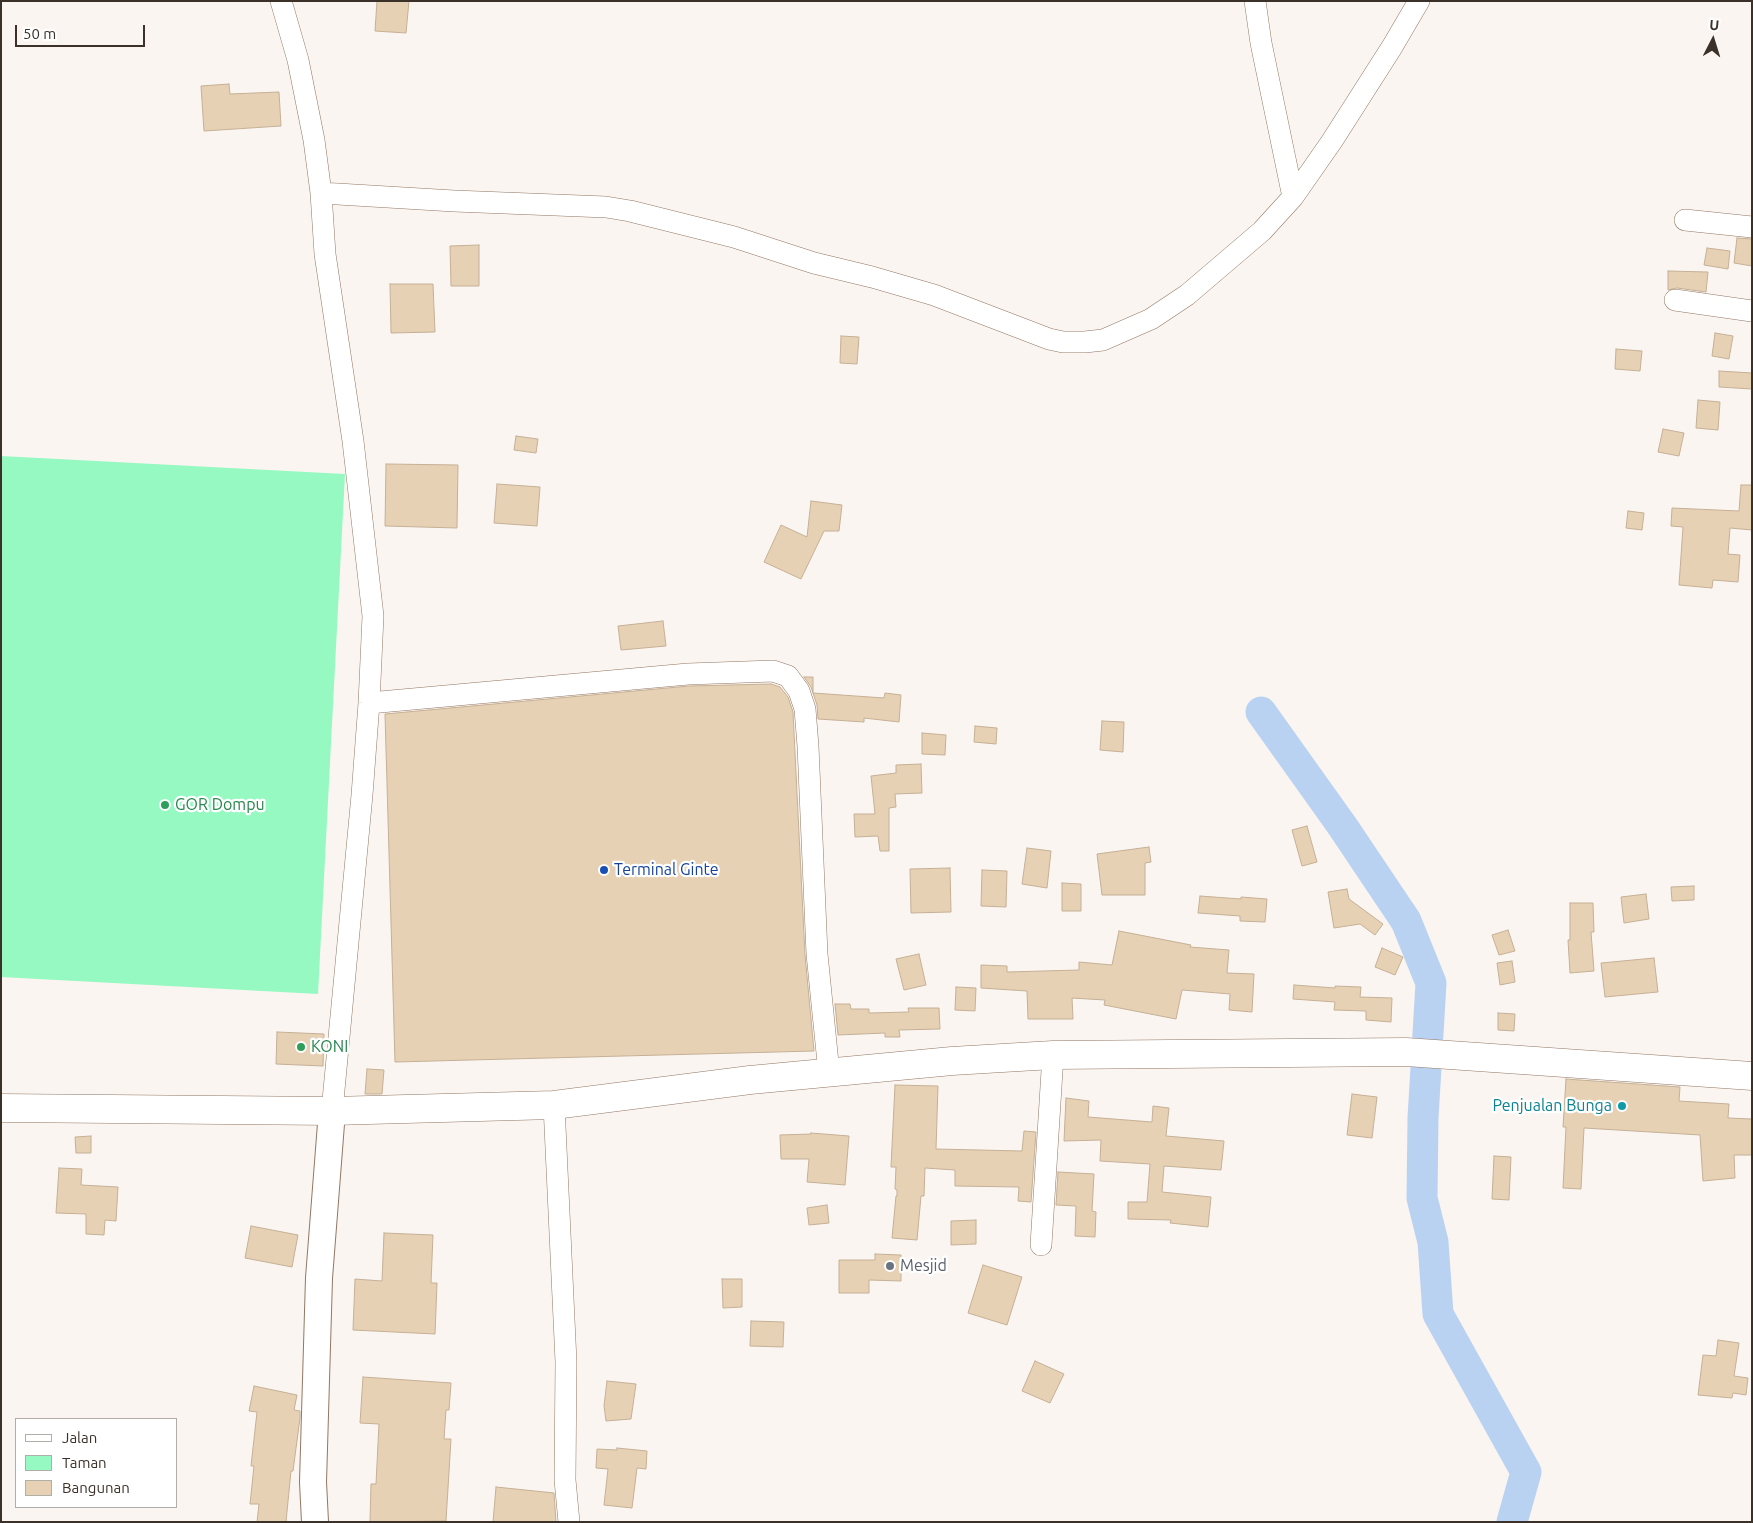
<!DOCTYPE html>
<style>
body{margin:0}
#map{position:relative;width:1753px;height:1523px;overflow:hidden;background:#fbf5f1;font-family:Ubuntu,sans-serif}
canvas{display:block}
.frame{position:absolute;inset:0;border:2px solid #3c3128;pointer-events:none}
.legend{position:absolute;left:15px;top:1418px;width:162px;height:90px;box-sizing:border-box;background:#fff;border:1px solid #b1ada9;margin:0;padding:6px 9px;list-style:none;font-size:15px;color:#3c3128}
.legend li{display:flex;align-items:center;gap:10px;height:25px}
.legend b{width:25px;border:1px solid #b1ada9}
.north{position:absolute;left:1688px;top:15px;width:50px;height:50px;-webkit-text-stroke:4px #fff;paint-order:stroke;rotate:5deg;font-size:14px;font-weight:700;line-height:20px;text-align:center;color:#3c3128}
.north::after{content:'';display:block;margin:auto;width:18px;height:22px;background:#3c3128;clip-path:polygon(50% 0,100% 100%,50% 72%,0 100%)}
.scale{position:absolute;left:15px;top:25px;width:130px;height:22px;box-sizing:border-box;border:2px solid #3c3128;border-top:0;padding-left:6px;font-size:15px;line-height:18px;white-space:nowrap;color:#3c3128;-webkit-text-stroke:4px #fff;paint-order:stroke}
</style>
<div id="map">
<canvas width="1753" height="1523"></canvas>
<div class="frame"></div>
<ul class="legend">
<li><b style="height:6px;background:#fff"></b>Jalan</li>
<li><b style="height:14px;background:#96f9c2"></b>Taman</li>
<li><b style="height:14px;background:#e6d1b5"></b>Bangunan</li>
</ul>
<div class="north">U</div>
<div class="scale">50 m</div>
</div>
<script>
const c = document.querySelector('canvas').getContext('2d');
c.lineJoin = 'round';
function fillPath(path, color) {
  c.fillStyle = color;
  c.fill(path, 'evenodd');
}
function toPath(rows) {
  const path = new Path2D();
  for (const r of rows) {
    path.moveTo(r[0], r[1]);
    for (let i = 2; i < r.length; i += 2) path.lineTo(r[i], r[i + 1]);
  }
  return path;
}
function stroke(path, color, width, dash) {
  c.strokeStyle = color;
  c.lineWidth = width;
  c.lineCap = dash ? 'butt' : 'round';
  c.setLineDash(dash || []);
  c.stroke(path);
}
function label(font, color, halo, rows, align = 'center') {
  c.font = font + ' Ubuntu,sans-serif';
  c.lineWidth = 4.5;
  c.setLineDash([]);
  c.textBaseline = 'middle';
  c.strokeStyle = halo;
  c.fillStyle = color;
  for (const [text, x, y, turn = 0] of rows) {
    c.save();
    c.translate(x, y);
    c.rotate((+turn || 0) * Math.PI / 180);
    c.textAlign = isNaN(turn) ? turn : align;
    if (halo) c.strokeText(text, 0, 0);
    c.fillText(text, 0, 0);
    c.restore();
  }
}
fillPath(toPath([
 [1,456,345,474,318,994,1,977]
]), '#96f9c2');
stroke(toPath([
 [1261,712,1343,827,1406,921,1431,983,1423,1118,1422,1198,1433,1242,1438,1314,1526,1472,1512,1522]
]), '#bad2f2', 31);
const building = toPath([
 [377,1,409,1,406,33,375,31,377,1],
 [229,84,230,94,279,92,281,126,204,131,201,86,229,84],
 [1737,238,1752,239,1752,266,1734,263,1737,238],
 [479,245,479,286,451,286,450,246,479,245],
 [1707,248,1730,251,1728,269,1704,265,1707,248],
 [1668,271,1708,272,1706,292,1677,288,1668,290,1668,271],
 [390,284,433,284,435,332,391,333,390,284],
 [1715,333,1733,336,1729,359,1712,356,1715,333],
 [841,336,859,337,857,364,840,363,841,336],
 [1616,349,1642,351,1640,371,1615,369,1616,349],
 [1719,371,1752,373,1752,389,1719,387,1719,371],
 [1698,400,1720,402,1718,430,1696,428,1698,400],
 [1663,429,1684,433,1679,456,1658,452,1663,429],
 [516,436,538,439,536,453,514,450,516,436],
 [386,464,458,465,457,528,385,526,386,464],
 [497,484,540,487,537,526,494,523,497,484],
 [1741,485,1752,485,1752,530,1730,528,1728,554,1740,555,1738,582,1713,580,1712,588,1679,585,1683,527,1671,526,1672,508,1739,511,1741,485],
 [811,501,842,505,839,531,824,531,801,579,764,562,781,525,807,537,811,501],
 [1628,511,1644,513,1642,530,1626,528,1628,511],
 [663,621,666,646,621,650,618,626,663,621],
 [804,677,813,677,813,693,884,698,885,693,901,695,899,722,864,718,864,722,818,719,817,705,811,687,804,677],
 [771,684,780,687,788,697,793,712,805,955,814,1051,395,1062,385,714,689,686,771,684],
 [1102,721,1124,722,1123,752,1100,750,1102,721],
 [975,726,997,728,996,744,974,742,975,726],
 [922,733,946,735,945,755,922,754,922,733],
 [921,764,922,793,895,794,896,807,889,808,889,851,880,851,878,836,855,837,854,814,875,814,871,776,896,773,896,765,921,764],
 [1307,826,1317,862,1302,866,1292,830,1307,826],
 [1149,847,1151,862,1145,863,1145,895,1102,895,1097,854,1149,847],
 [1027,848,1051,851,1047,888,1022,884,1027,848],
 [950,868,951,912,911,913,910,869,950,868],
 [982,870,1007,871,1006,907,981,906,982,870],
 [1062,883,1081,884,1081,911,1062,911,1062,883],
 [1694,886,1694,900,1672,901,1671,887,1694,886],
 [1347,889,1349,899,1383,924,1375,935,1360,924,1334,928,1328,892,1347,889],
 [1646,894,1649,919,1624,923,1621,897,1646,894],
 [1200,896,1241,899,1241,897,1267,899,1265,922,1240,921,1240,916,1198,913,1200,896],
 [1570,903,1593,903,1594,932,1591,932,1594,971,1570,973,1568,940,1570,940,1570,903],
 [1508,930,1515,951,1499,955,1492,935,1508,930],
 [1119,931,1191,945,1190,947,1229,950,1227,973,1254,974,1252,1012,1229,1010,1230,994,1182,990,1176,1019,1104,1005,1105,1000,1072,998,1073,1019,1028,1019,1027,991,981,988,981,965,1007,966,1007,972,1079,970,1079,962,1112,965,1119,931],
 [1382,948,1403,957,1395,975,1375,967,1382,948],
 [919,954,926,985,904,990,896,959,919,954],
 [1654,958,1658,992,1605,997,1601,963,1654,958],
 [1512,961,1515,982,1500,985,1497,963,1512,961],
 [1294,985,1335,988,1335,986,1361,987,1360,997,1392,998,1391,1022,1366,1020,1366,1011,1334,1010,1335,1002,1293,999,1294,985],
 [956,987,976,988,975,1011,955,1010,956,987],
 [835,1004,850,1004,851,1009,869,1009,869,1013,909,1012,908,1008,939,1008,940,1029,899,1030,900,1037,885,1037,885,1033,838,1035,835,1004],
 [1498,1013,1515,1014,1514,1031,1498,1030,1498,1013],
 [277,1032,324,1034,323,1066,276,1064,277,1032],
 [367,1069,384,1070,382,1094,365,1094,367,1069],
 [1566,1079,1680,1087,1679,1101,1729,1104,1728,1118,1752,1119,1752,1155,1734,1155,1735,1178,1703,1181,1700,1135,1584,1128,1581,1189,1563,1188,1566,1127,1563,1127,1566,1079],
 [895,1085,938,1086,936,1149,1022,1151,1024,1131,1036,1132,1031,1202,1018,1201,1019,1187,955,1186,955,1170,925,1168,924,1196,921,1196,917,1240,892,1238,896,1196,897,1196,897,1190,895,1189,896,1167,891,1167,895,1085],
 [1352,1094,1377,1097,1372,1138,1347,1135,1352,1094],
 [1066,1098,1089,1101,1088,1117,1152,1122,1153,1106,1169,1108,1166,1136,1224,1141,1221,1170,1164,1166,1162,1192,1211,1197,1208,1227,1170,1223,1171,1220,1128,1219,1128,1202,1147,1202,1150,1164,1100,1161,1101,1140,1064,1141,1066,1098],
 [811,1133,849,1136,845,1185,807,1182,809,1159,781,1159,780,1135,811,1134,811,1133],
 [91,1136,91,1153,76,1153,75,1137,91,1136],
 [1494,1156,1511,1157,1509,1200,1492,1199,1494,1156],
 [59,1168,82,1169,81,1185,118,1187,116,1221,105,1220,104,1235,86,1234,86,1214,56,1213,59,1168],
 [1058,1172,1094,1174,1092,1211,1096,1212,1095,1237,1075,1236,1076,1206,1056,1205,1058,1172],
 [827,1205,829,1223,809,1225,807,1208,827,1205],
 [976,1220,976,1244,951,1245,951,1221,976,1220],
 [251,1226,298,1235,292,1267,245,1258,251,1226],
 [384,1233,433,1235,431,1283,437,1283,435,1334,353,1330,355,1279,382,1281,384,1233],
 [875,1254,901,1255,901,1281,869,1280,869,1293,839,1293,839,1260,875,1260,875,1254],
 [983,1265,1022,1277,1007,1325,968,1313,983,1265],
 [722,1279,742,1279,742,1307,723,1308,722,1279],
 [751,1321,784,1322,783,1347,750,1346,751,1321],
 [1718,1340,1739,1343,1734,1376,1748,1378,1746,1395,1733,1393,1732,1398,1698,1395,1703,1355,1716,1356,1718,1340],
 [1035,1361,1064,1374,1050,1403,1022,1391,1035,1361],
 [363,1377,451,1383,449,1410,446,1410,444,1439,451,1439,446,1521,370,1522,371,1484,376,1484,379,1424,360,1423,363,1377],
 [607,1381,636,1384,631,1419,606,1421,604,1406,607,1381],
 [254,1386,297,1395,294,1410,300,1411,300,1418,293,1471,291,1471,286,1522,257,1522,259,1504,250,1504,254,1466,251,1466,257,1412,249,1411,254,1386],
 [617,1448,647,1451,646,1469,637,1468,632,1508,604,1505,608,1469,596,1468,597,1449,617,1450,617,1448],
 [496,1487,554,1493,556,1522,493,1522,496,1487]
]);
fillPath(building, '#e6d1b5');
stroke(building, '#c5b095', 1);
const minor = toPath([
 [281,1,298,60,314,140,321,193,325,254,353,441,373,616,369,703,362,795,332,1111],
 [321,193,454,201,606,207,630,211,734,237,814,263,872,277,934,295,1049,339,1063,342,1085,342,1103,340,1151,319,1187,295,1262,231,1293,197,1261,43,1255,1],
 [1293,197,1332,141,1392,47,1419,1],
 [1685,220,1752,227],
 [1675,300,1752,311],
 [369,703,688,674,773,671,788,676,799,691,805,709,808,746,817,954,829,1073],
 [554,1105,566,1362,565,1480,569,1522],
 [1041,1245,1053,1055]
]);
const major = toPath([
 [315,1522,313,1482,319,1278,332,1111]
]);
const highway = toPath([
 [1,1108,332,1111,554,1105,750,1080,952,1061,1053,1055,1406,1052,1752,1076]
]);
stroke(minor, '#927763', 22);
stroke(major, '#927763', 28);
stroke(highway, '#927763', 29);
stroke(minor, '#fff', 21);
stroke(major, '#fff', 26);
stroke(highway, '#fff', 28);
for (const [x, y, r, color] of [
 [165,805,5,"#2e9e5b"],
 [604,870,5,"#1a4fb4"],
 [301,1047,5,"#2e9e5b"],
 [1622,1106,5,"#0f9aa8"],
 [890,1266,5,"#6b7280"]
]) {
  const dot = new Path2D();
  dot.arc(x, y, r, 0, 2 * Math.PI);
  c.fillStyle = color;
  c.fill(dot);
  stroke(dot, '#fff', 2);
}
label('16px', '#27864d', '#fff', [
 ["GOR Dompu",175,805],
 ["KONI",311,1047]
], 'left');
label('16px', '#164399', '#fff', [
 ["Terminal Ginte",614,870]
], 'left');
label('16px', '#0d838f', '#fff', [
 ["Penjualan Bunga",1612,1106]
], 'right');
label('16px', '#5b616d', '#fff', [
 ["Mesjid",900,1266]
], 'left');
</script>
